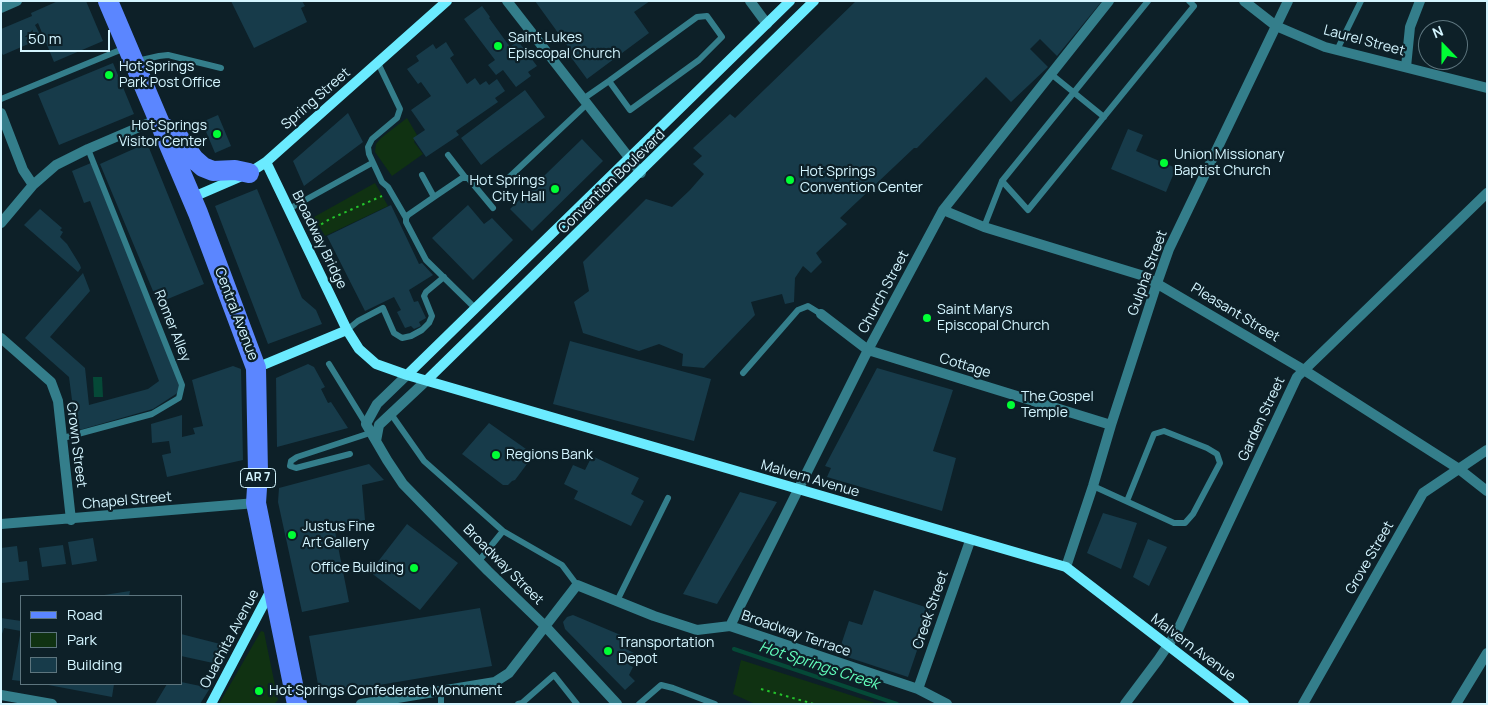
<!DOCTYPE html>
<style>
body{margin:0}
#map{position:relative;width:1488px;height:705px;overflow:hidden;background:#0d2028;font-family:Manrope,sans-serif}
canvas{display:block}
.frame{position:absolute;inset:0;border:2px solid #d4f5ff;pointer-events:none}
.legend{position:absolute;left:20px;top:595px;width:162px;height:90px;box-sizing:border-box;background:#0d2028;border:1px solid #5d757e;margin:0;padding:6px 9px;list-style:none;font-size:15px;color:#d4f5ff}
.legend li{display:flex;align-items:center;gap:10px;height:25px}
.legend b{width:25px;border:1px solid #5d757e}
.north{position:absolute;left:1418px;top:20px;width:50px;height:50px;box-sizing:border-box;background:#0d2028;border:1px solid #5d757e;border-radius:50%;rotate:338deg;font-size:14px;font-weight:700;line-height:20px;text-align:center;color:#d4f5ff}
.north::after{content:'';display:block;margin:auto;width:18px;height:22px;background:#00ff35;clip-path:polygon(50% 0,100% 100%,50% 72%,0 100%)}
.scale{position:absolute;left:20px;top:30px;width:90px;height:22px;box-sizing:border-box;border:2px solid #d4f5ff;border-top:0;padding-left:6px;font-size:15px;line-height:18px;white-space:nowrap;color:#d4f5ff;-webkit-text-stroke:4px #0d2028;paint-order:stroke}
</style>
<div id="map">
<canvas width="1488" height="705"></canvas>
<div class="frame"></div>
<ul class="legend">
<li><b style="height:6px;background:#5b86ff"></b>Road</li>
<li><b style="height:14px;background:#103212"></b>Park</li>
<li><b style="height:14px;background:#173b4a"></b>Building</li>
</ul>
<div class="north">N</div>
<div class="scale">50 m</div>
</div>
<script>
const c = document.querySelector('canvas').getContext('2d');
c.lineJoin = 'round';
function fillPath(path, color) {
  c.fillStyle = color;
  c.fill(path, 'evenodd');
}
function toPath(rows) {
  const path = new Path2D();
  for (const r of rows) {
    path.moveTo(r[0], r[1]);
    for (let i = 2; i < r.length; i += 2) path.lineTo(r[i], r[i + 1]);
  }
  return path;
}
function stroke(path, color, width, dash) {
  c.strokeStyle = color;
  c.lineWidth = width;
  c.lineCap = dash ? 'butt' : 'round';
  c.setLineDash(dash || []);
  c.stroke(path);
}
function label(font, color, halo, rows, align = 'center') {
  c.font = font + ' Manrope,sans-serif';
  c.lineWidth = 4.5;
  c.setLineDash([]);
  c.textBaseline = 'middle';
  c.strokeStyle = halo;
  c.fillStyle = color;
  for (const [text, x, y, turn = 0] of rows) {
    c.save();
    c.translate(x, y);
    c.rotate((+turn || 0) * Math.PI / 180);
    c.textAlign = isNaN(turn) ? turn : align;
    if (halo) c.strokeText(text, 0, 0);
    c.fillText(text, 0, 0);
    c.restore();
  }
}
fillPath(toPath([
 [407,118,417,135,414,142,423,154,392,176,375,152,376,144,381,138],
 [375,183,388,206,325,236,314,217],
 [261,631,264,632,278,700,274,704,219,704],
 [741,660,878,704,755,704,733,694]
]), '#103212');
fillPath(toPath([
 [93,377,102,377,103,397,94,397]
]), '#054937');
stroke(toPath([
 [734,649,897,704]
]), '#054937', 4);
fillPath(toPath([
 [58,1,86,1,103,41,54,62,38,23,35,25,42,38,3,55,1,52,1,29,32,16,31,13],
 [231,1,302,1,305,6,301,8,307,22,254,48],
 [535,1,650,1,634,12,649,33,587,79,565,49,569,48],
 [856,1,1102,1,1057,56,1040,39,1030,49,1048,67,1011,102,986,77,917,148,914,148,840,218,847,224,816,253,822,262,811,273,803,266,795,278,794,302,785,304,782,294,751,302,755,315,704,368,682,366,683,354,659,344,639,351,583,333,574,302,589,291,583,262,646,199,672,207,690,190,704,174,693,164,702,156,693,148,730,114,735,118],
 [482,6,490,17,489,18,510,47,518,41,537,66,528,72,531,76,516,87,503,70,496,75,488,65,495,60,464,19],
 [446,42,454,55,450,58,467,84,475,78,480,85,486,81,489,85,497,79,505,91,495,98,498,102,456,131,459,135,426,157,413,138,425,130,411,110,431,96,421,82,418,84,407,69,419,61,416,56,433,44,436,49],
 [113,63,134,114,59,145,38,94],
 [525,90,545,117,481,165,461,138],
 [348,113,363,142,304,186,293,161],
 [218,115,231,146,215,153,202,122],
 [1128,129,1143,135,1136,151,1176,168,1166,192,1111,169],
 [582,139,603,161,532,231,510,209],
 [147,143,204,284,158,303,100,164],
 [91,163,180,385,179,392,153,409,76,431,69,377,25,338,83,273,90,291,50,337,85,368,89,405,148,389,159,381,90,201,84,203,72,171],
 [257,189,302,298,316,310,322,324,268,344,215,206],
 [391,205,419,264,422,263,433,275,409,290,414,302,418,301,426,318,419,322,421,326,414,329,411,326,405,328,397,312,401,310,394,297,365,311,327,236],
 [468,205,484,224,492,218,513,240,473,280,432,238],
 [40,209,62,228,60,230,63,232,60,237,67,244,80,265,81,268,78,272,24,225],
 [570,341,711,379,694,441,553,404],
 [308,364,314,367,325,387,321,389,328,403,331,402,348,428,277,447,276,378],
 [233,366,241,369,243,460,167,477,162,455,171,453,169,441,152,443,151,424,182,415,182,437,195,434,193,428,203,426,192,380],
 [877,368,953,390,933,451,956,458,942,511,827,477,831,468,825,466],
 [489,423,526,449,525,452,530,456,524,461,527,464,515,480,512,481,508,485,503,485,462,454],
 [592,456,639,478,631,494,644,501,631,526,574,499,578,491,564,484,573,465,585,470],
 [369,464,384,480,362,485,365,520,334,526,349,602,302,612,278,502,279,488],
 [740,492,777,502,717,604,683,594],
 [1103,513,1137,523,1121,569,1087,553],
 [407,524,458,563,420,610,370,572],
 [93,538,97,561,72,565,68,542],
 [1148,539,1167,547,1149,586,1133,577],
 [63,545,66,564,42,567,39,548],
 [17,546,19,562,27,561,29,580,2,583,1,548],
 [874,590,931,609,908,677,838,654,849,621,862,625],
 [130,591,129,596,104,596,104,595],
 [480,608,492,666,320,695,309,636],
 [573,615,630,639,626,649,634,653,629,665,633,667,629,675,635,681,625,690,565,629,563,622,567,617],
 [1,618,21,621,21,631,4,628,1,637],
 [181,634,224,645,213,663,181,656],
 [20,635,21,635,21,681,12,680],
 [181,682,210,688,200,704,155,704,167,684,181,684],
 [43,684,114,684,112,697]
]), '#173b4a');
stroke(toPath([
 [310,231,330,219,382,196],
 [761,689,814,704]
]), '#24c32c', 2, [2.5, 4]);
stroke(toPath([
 [1337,50,1361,1],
 [137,61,159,56,168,55,221,68],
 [378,63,400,109,397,118,372,139,368,147,369,154,382,182,388,187,406,218],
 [1051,74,1104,117],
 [1,99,125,48],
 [583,99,609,81,697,17,707,16,722,37,699,60,630,110,609,81],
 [448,155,465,177],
 [422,175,434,197,462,178,468,178,493,208],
 [1002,181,1028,210,1194,6,1189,1],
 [502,184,587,104],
 [434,197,408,215,406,218,406,222,426,260,475,308],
 [289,209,372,163],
 [984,227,1002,181,1148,1],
 [347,330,358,321,383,308,394,333,402,338,411,336,422,330,429,323,432,316,424,296,426,292,444,277],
 [329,364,366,424],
 [743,373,798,310,808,306,821,314],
 [391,414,424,461,503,531],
 [63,438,152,414,179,398,182,385,88,149],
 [350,454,296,468,290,466,291,461,297,457,370,433],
 [1093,486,1174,523,1185,523,1193,514,1220,463,1217,454,1207,448,1164,431,1154,434,1127,501],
 [478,562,503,531,562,565,577,585],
 [617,601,668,498],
 [441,691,441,704],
 [518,704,522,703,554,675,577,704],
 [639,704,661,685,673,688,715,704]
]), '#347e8b', 6);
stroke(toPath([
 [507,1,641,173],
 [750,1,767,24],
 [1244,1,1276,26,1325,47,1487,88],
 [1,8,17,1],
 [1406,67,1410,27,1420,1],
 [1,113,23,170,33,185],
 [943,210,984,227,1144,276,1304,370,1459,469,1487,491],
 [1,223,33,185,56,165,88,149,158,119],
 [821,314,868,350,1111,425],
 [1,338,51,382,58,401,71,520],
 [407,375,377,404,366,424,387,460,403,484,488,571,545,626,617,704],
 [376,441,379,425,427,380],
 [1,524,256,503],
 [1066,567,1093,486,1111,425,1157,283,1169,249,1288,1],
 [730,626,868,350,943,210,1109,1],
 [918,689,970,541],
 [1,695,52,704],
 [361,704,495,682,509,673,577,585,654,616,697,630,730,626,918,689,947,704],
 [1125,704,1158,660,1177,632,1297,377,1487,193],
 [1303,704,1423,493,1487,450],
 [1456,704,1487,653]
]), '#347e8b', 10);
stroke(toPath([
 [266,162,347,330,359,349,376,364,407,375,1066,567,1244,704],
 [191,198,249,173,266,162,447,1],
 [256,368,347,330],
 [407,375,790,1],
 [427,380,814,1],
 [211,704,271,590]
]), '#6bebff', 10);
stroke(toPath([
 [108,1,198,213,256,368,258,473,256,503,297,704],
 [165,128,177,135,194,159,203,167,213,171,235,170,249,173]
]), '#5b86ff', 20);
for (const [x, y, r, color] of [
 [498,46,5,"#00ff35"],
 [109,75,5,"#00ff35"],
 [217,134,5,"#00ff35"],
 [1164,163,5,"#00ff35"],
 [790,180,5,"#00ff35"],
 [555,189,5,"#00ff35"],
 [927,318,5,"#00ff35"],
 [1011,405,5,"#00ff35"],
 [496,455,5,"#00ff35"],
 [292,535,5,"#00ff35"],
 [414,568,5,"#00ff35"],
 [608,651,5,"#00ff35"],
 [259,691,5,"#00ff35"]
]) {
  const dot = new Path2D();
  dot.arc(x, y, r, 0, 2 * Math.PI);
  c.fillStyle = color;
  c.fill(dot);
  stroke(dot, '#0d2028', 2);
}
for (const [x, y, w] of [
 [258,478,35]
]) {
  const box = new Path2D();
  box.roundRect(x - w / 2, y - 9.5, w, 19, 4);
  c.fillStyle = '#0d2028';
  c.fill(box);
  stroke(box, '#d4f5ff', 1);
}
label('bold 12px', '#d4f5ff', null, [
 ["AR 7",258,478]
]);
label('14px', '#d4f5ff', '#0d2028', [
 ["Saint Lukes",508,38],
 ["Episcopal Church",508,54],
 ["Hot Springs",119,67],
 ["Park Post Office",119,83],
 ["Hot Springs",207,126,"right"],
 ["Visitor Center",207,142,"right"],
 ["Union Missionary",1174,155],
 ["Baptist Church",1174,171],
 ["Hot Springs",800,172],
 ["Convention Center",800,188],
 ["Hot Springs",545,181,"right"],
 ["City Hall",545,197,"right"],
 ["Saint Marys",937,310],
 ["Episcopal Church",937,326],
 ["The Gospel",1021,397],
 ["Temple",1021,413],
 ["Regions Bank",506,455],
 ["Justus Fine",302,527],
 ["Art Gallery",302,543],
 ["Office Building",404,568,"right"],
 ["Transportation",618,643],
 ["Depot",618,659],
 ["Hot Springs Confederate Monument",269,691]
], 'left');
label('14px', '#d4f5ff', '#0d2028', [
 ["Laurel Street",1364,41,15],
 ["Spring Street",316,99,-41],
 ["Convention Boulevard",612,182,-44],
 ["Broadway Bridge",319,240,64],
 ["Gulpha Street",1148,273,-70],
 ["Church Street",884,292,-62],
 ["Pleasant Street",1235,313,31],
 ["Central Avenue",236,314,69],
 ["Romer Alley",172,326,68],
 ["Cottage",965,366,17],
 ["Garden Street",1262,419,-65],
 ["Crown Street",76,445,83],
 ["Malvern Avenue",810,479,16],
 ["Chapel Street",127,501,-5],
 ["Grove Street",1370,558,-60],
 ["Broadway Street",503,565,45],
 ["Creek Street",931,610,-71],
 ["Broadway Terrace",796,634,19],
 ["Ouachita Avenue",230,639,-62],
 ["Malvern Avenue",1193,648,37]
]);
label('italic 15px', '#62ffbc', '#0d2028', [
 ["Hot Springs Creek",819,666,18]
]);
</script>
